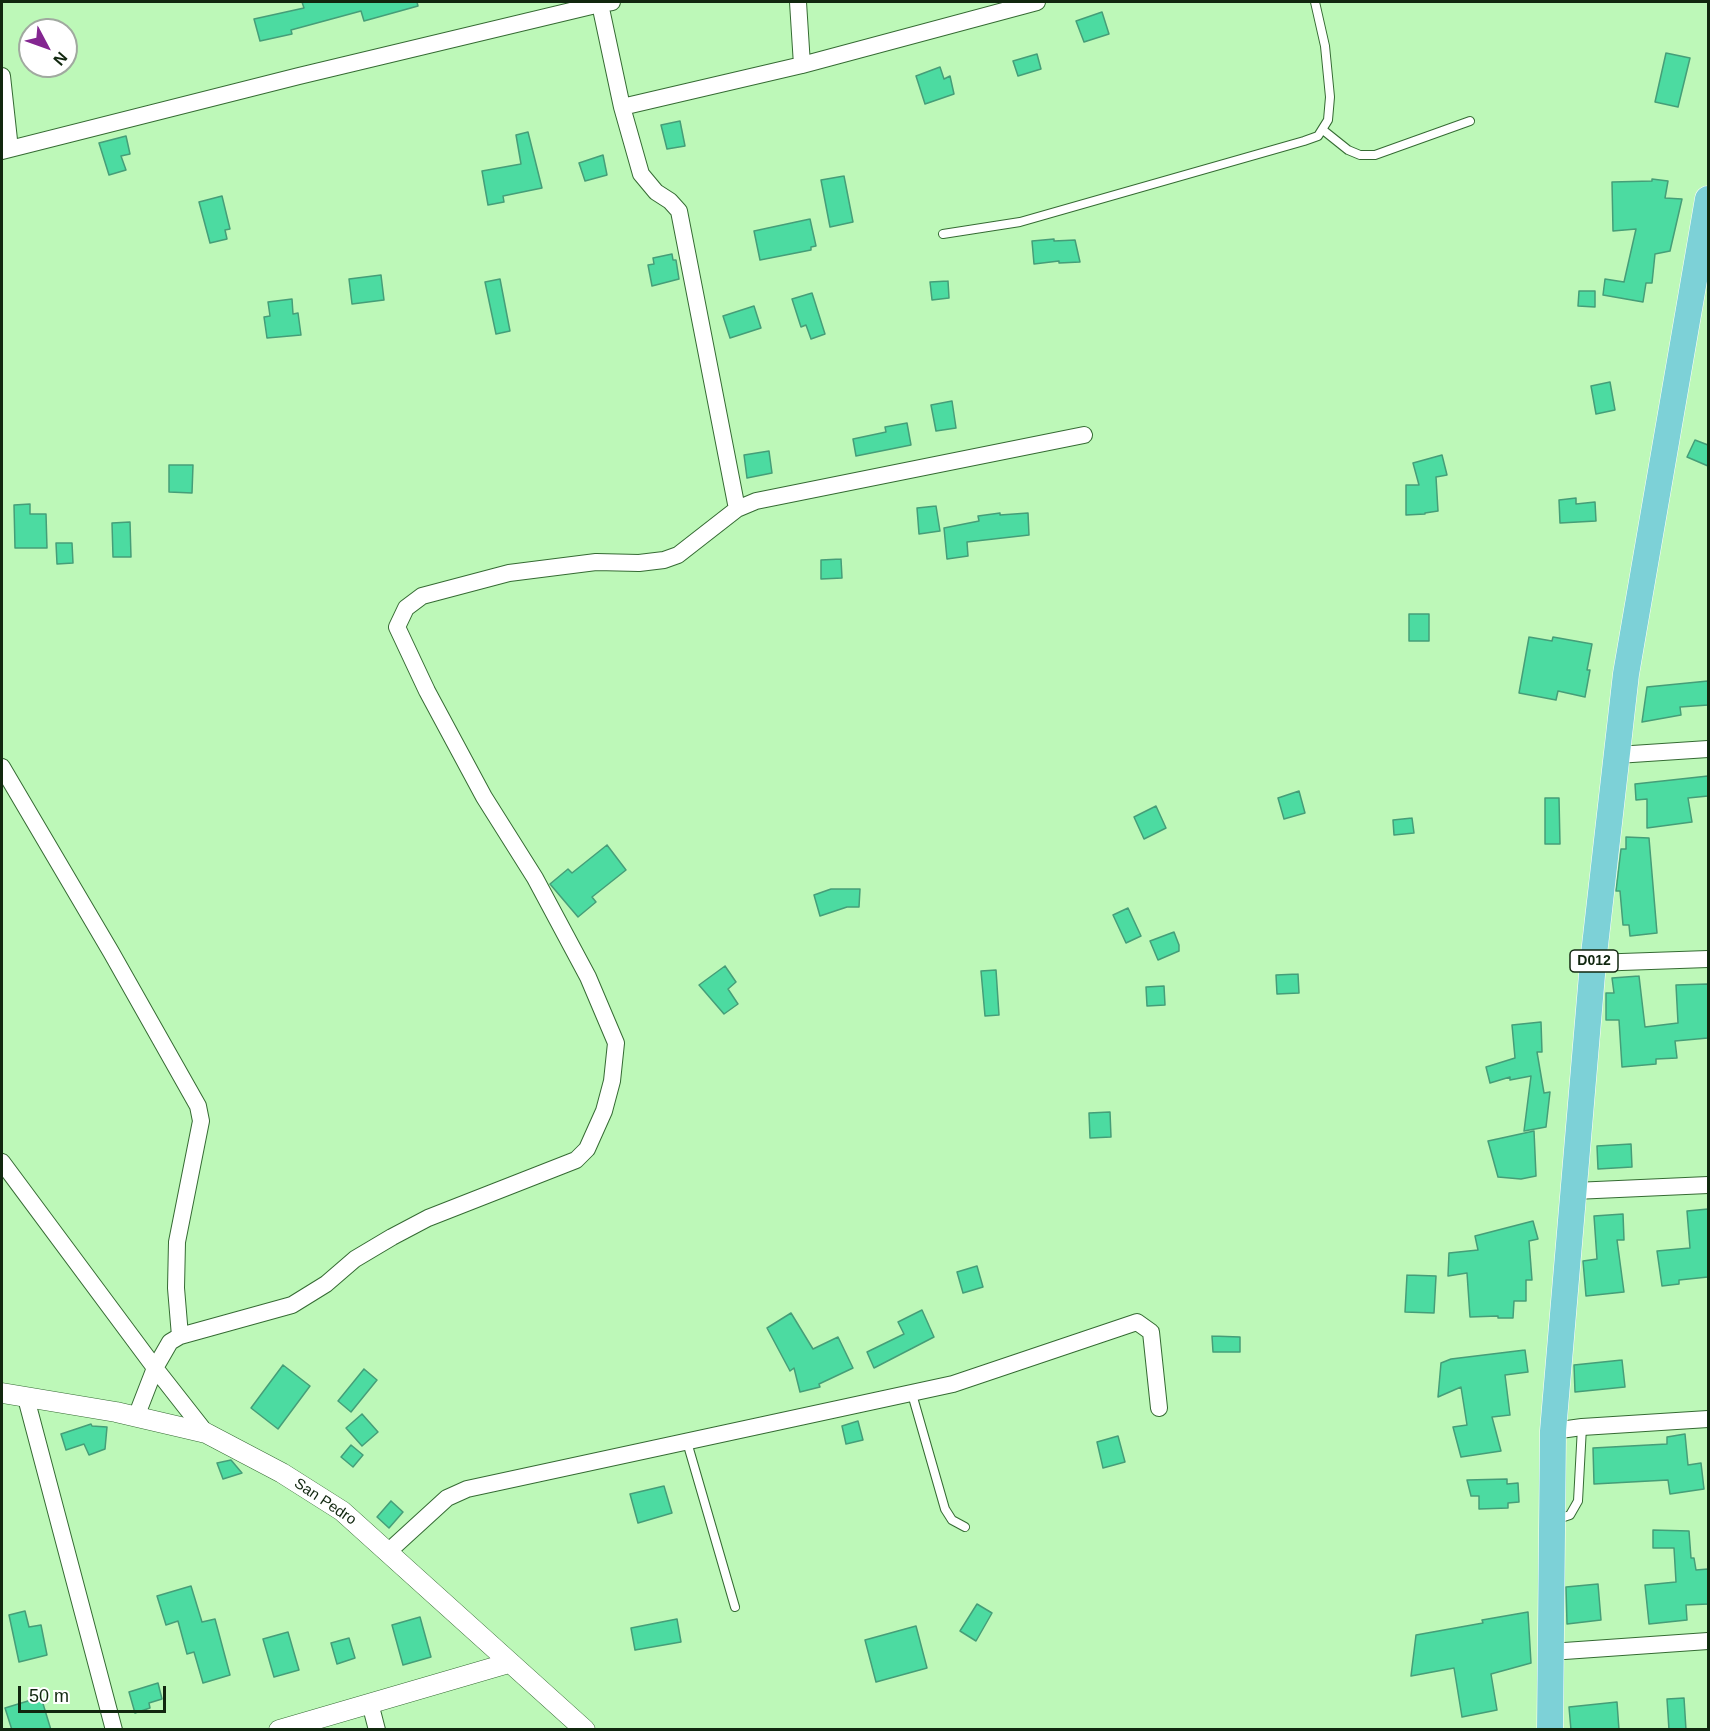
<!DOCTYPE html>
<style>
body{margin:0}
#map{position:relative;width:1710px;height:1731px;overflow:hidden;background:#bdf8b8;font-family:Arial,sans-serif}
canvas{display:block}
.frame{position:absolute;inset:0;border:3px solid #11270f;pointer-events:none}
.north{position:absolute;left:18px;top:18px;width:60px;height:60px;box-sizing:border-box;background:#fff;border:2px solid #a0a99f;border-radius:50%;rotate:131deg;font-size:16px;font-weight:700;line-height:24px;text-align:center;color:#11270f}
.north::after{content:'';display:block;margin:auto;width:21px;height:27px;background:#842691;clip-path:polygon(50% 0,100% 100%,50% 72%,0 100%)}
.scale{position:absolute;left:18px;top:1686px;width:148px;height:27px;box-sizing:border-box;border:3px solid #11270f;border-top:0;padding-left:8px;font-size:18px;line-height:21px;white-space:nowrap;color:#11270f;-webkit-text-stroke:4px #fff;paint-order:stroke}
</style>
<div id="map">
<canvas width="1710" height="1731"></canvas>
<div class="frame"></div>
<div class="north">N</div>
<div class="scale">50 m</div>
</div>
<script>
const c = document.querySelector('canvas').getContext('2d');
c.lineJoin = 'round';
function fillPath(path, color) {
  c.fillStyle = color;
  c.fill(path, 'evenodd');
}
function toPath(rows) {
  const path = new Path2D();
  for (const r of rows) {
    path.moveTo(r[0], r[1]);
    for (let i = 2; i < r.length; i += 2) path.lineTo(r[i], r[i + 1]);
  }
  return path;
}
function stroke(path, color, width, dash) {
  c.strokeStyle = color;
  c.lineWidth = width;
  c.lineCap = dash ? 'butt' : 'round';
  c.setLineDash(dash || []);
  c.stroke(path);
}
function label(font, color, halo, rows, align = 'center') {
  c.font = font + ' Arial,sans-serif';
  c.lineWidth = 6;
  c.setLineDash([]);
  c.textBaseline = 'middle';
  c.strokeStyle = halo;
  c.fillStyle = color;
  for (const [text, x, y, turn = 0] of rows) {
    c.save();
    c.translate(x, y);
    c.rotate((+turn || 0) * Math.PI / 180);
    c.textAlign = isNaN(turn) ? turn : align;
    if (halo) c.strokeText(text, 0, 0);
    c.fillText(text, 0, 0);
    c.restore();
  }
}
const building = toPath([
 [302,2,417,2,418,6,364,21,361,11,291,30,292,34,260,41,254,19,304,8,302,2],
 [1102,12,1109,34,1084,42,1076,21,1102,12],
 [1666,53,1690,58,1678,107,1655,102,1666,53],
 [1037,54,1041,69,1018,76,1013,61,1037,54],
 [940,67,944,79,950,76,954,94,925,104,916,76,940,67],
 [680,121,685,146,667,149,661,125,680,121],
 [528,132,542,188,503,196,504,202,488,205,482,171,521,164,516,135,528,132],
 [126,136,130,154,121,156,126,170,109,175,99,143,126,136],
 [603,155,607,175,585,181,579,163,603,155],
 [844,176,853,222,830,227,821,180,844,176],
 [1652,179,1668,181,1665,198,1682,199,1670,251,1655,254,1652,283,1646,283,1643,302,1603,295,1605,279,1624,282,1636,229,1613,231,1612,182,1652,181,1652,179],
 [222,196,230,229,225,230,227,239,210,243,199,202,222,196],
 [810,219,816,246,811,247,811,250,760,260,754,231,810,219],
 [1054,239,1054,241,1075,240,1080,262,1059,263,1059,261,1034,264,1032,241,1054,239],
 [672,254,673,260,676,260,679,279,652,286,648,265,654,264,653,258,672,254],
 [381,275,384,300,352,304,349,279,381,275],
 [500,279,510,331,496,334,485,282,500,279],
 [948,281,949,298,932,300,930,282,948,281],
 [1579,291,1595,291,1595,307,1578,306,1579,291],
 [812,293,825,334,811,339,806,325,801,327,792,299,812,293],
 [292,299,293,314,298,313,301,335,267,338,264,317,270,316,268,302,292,299],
 [754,306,761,328,730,338,723,316,754,306],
 [1610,382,1615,410,1596,414,1591,386,1610,382],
 [952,401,956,428,936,431,931,405,952,401],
 [907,423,911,445,856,456,853,439,886,432,885,427,907,423],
 [1695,440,1708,445,1708,466,1687,457,1695,440],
 [769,451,772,473,747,478,744,455,769,451],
 [1442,455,1447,475,1436,477,1438,511,1425,513,1425,514,1406,515,1406,485,1419,485,1413,463,1442,455],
 [169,465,193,465,192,493,169,492,169,465],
 [1576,498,1576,504,1595,502,1596,521,1560,523,1559,500,1576,498],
 [30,504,30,514,46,514,47,548,15,548,14,505,30,504],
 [936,506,940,531,919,534,917,508,936,506],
 [1000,513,1000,515,1028,513,1029,535,967,542,968,556,947,559,944,528,979,521,978,516,1000,513],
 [130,522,131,557,113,557,112,523,130,522],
 [56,543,72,543,73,563,57,564,56,543],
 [841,559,842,578,821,579,821,560,841,559],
 [1409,614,1429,614,1429,641,1409,641,1409,614],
 [1529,637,1552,641,1553,637,1592,644,1587,670,1590,670,1585,697,1558,691,1556,700,1519,693,1529,637],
 [1708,681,1708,705,1680,707,1681,715,1642,722,1647,687,1708,681],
 [1708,776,1708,796,1688,798,1692,822,1647,828,1647,799,1636,800,1635,784,1708,776],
 [1299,791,1305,813,1284,819,1278,798,1299,791],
 [1545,798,1559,798,1560,844,1545,844,1545,798],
 [1156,806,1166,828,1144,839,1134,817,1156,806],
 [1412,818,1414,833,1394,835,1393,820,1412,818],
 [1626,837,1649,838,1657,933,1630,936,1629,925,1623,925,1620,891,1616,891,1621,849,1626,849,1626,837],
 [607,845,626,870,592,897,596,902,578,917,550,884,568,869,572,873,607,845],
 [831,889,860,889,859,907,847,907,820,916,814,895,831,889],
 [1128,908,1141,936,1126,943,1113,915,1128,908],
 [1174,932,1179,945,1179,951,1158,960,1150,941,1174,932],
 [725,966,736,982,728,989,738,1004,724,1014,699,985,725,966],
 [996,970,999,1015,985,1016,981,971,996,970],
 [1298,974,1299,993,1277,994,1276,975,1298,974],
 [1639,976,1645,1027,1678,1023,1676,985,1708,984,1708,1038,1675,1041,1677,1058,1656,1059,1656,1064,1622,1067,1619,1020,1606,1020,1606,993,1614,993,1612,978,1639,976],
 [1164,986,1165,1005,1147,1006,1146,987,1164,986],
 [1541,1022,1542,1052,1537,1052,1544,1093,1550,1092,1546,1127,1524,1131,1531,1076,1510,1080,1510,1077,1490,1083,1486,1067,1515,1058,1512,1025,1541,1022],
 [1110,1112,1111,1137,1090,1138,1089,1113,1110,1112],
 [1534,1131,1536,1176,1521,1179,1498,1177,1488,1141,1534,1131],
 [1631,1144,1632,1167,1598,1169,1597,1146,1631,1144],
 [1708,1209,1708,1277,1679,1280,1679,1284,1662,1286,1657,1251,1690,1248,1687,1211,1708,1209],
 [1623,1214,1624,1240,1617,1240,1624,1292,1586,1296,1583,1261,1597,1259,1594,1216,1623,1214],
 [1533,1221,1538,1239,1529,1241,1532,1280,1526,1280,1526,1301,1514,1301,1513,1318,1498,1318,1498,1316,1470,1317,1467,1273,1448,1276,1449,1253,1478,1250,1475,1236,1533,1221],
 [977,1266,983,1287,963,1293,957,1272,977,1266],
 [1407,1275,1436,1276,1434,1313,1405,1312,1407,1275],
 [922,1310,934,1337,874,1368,867,1352,904,1334,898,1322,922,1310],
 [791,1313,813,1349,838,1337,853,1368,819,1384,820,1387,800,1392,794,1368,790,1371,767,1328,791,1313],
 [1212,1336,1240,1337,1240,1352,1213,1352,1212,1336],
 [1525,1350,1528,1372,1505,1375,1510,1415,1492,1417,1501,1451,1461,1457,1453,1427,1467,1425,1461,1387,1438,1397,1441,1363,1451,1359,1525,1350],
 [1622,1360,1625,1387,1575,1392,1574,1365,1622,1360],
 [283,1365,310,1386,278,1429,251,1408,283,1365],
 [364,1369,377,1380,351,1412,338,1401,364,1369],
 [362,1414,378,1432,362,1446,346,1428,362,1414],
 [858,1421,863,1440,846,1444,842,1426,858,1421],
 [91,1424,92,1426,107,1427,105,1449,89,1455,84,1444,66,1450,61,1434,91,1424],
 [1685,1434,1688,1465,1701,1463,1704,1489,1670,1494,1668,1480,1594,1484,1593,1448,1667,1444,1667,1437,1685,1434],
 [1118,1436,1125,1462,1103,1468,1097,1442,1118,1436],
 [351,1445,363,1455,353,1467,341,1457,351,1445],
 [231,1460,242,1473,223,1479,217,1463,231,1460],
 [1507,1479,1507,1484,1518,1483,1519,1502,1508,1503,1508,1508,1479,1509,1479,1496,1471,1496,1467,1480,1507,1479],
 [664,1486,672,1513,638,1523,630,1494,664,1486],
 [391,1501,403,1512,389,1528,377,1517,391,1501],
 [1653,1530,1689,1531,1691,1558,1694,1558,1696,1570,1708,1569,1708,1604,1686,1605,1687,1620,1649,1624,1645,1585,1676,1582,1674,1548,1653,1548,1653,1530],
 [1598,1584,1601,1620,1567,1624,1566,1587,1598,1584],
 [191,1586,202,1622,215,1619,230,1675,203,1683,194,1652,187,1654,178,1621,166,1625,157,1596,191,1586],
 [977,1604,992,1613,976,1641,960,1631,977,1604],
 [25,1611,29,1627,41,1625,47,1655,19,1662,9,1615,25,1611],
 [1528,1612,1531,1663,1491,1674,1497,1710,1462,1717,1454,1668,1411,1676,1416,1635,1483,1623,1482,1620,1528,1612],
 [420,1617,431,1657,403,1665,392,1625,420,1617],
 [677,1619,681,1642,635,1650,631,1628,677,1619],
 [916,1626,927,1668,876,1682,865,1640,916,1626],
 [288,1632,299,1670,274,1677,263,1639,288,1632],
 [349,1638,355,1658,337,1664,331,1643,349,1638],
 [158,1683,162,1699,149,1703,150,1708,135,1713,129,1692,158,1683],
 [41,1697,51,1730,12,1730,5,1708,41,1697],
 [1684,1698,1686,1730,1669,1730,1667,1699,1684,1698],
 [1617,1702,1619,1730,1571,1730,1569,1707,1617,1702]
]);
fillPath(building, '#4cdba1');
stroke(building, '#459e78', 1.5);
const service = toPath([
 [1323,130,1348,150,1360,155,1375,155,1470,121],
 [943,234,1020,222,1304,141,1318,136,1328,120,1330,97,1325,46,1315,2],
 [912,1394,945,1509,952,1520,965,1527],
 [687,1442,735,1607],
 [1555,1520,1570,1515,1578,1501,1582,1427]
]);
const minor = toPath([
 [612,2,600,4,622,107,802,65],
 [798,2,802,65,1037,2],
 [2,76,10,149],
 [622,107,641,174,656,192,670,201,679,211,737,509,756,501,1084,435],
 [2,151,299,76,600,4],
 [1617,755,1708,749],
 [2,767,111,952,198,1106,201,1121,177,1242,176,1288,180,1336],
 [1593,963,1708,959],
 [2,1162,155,1368,206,1433],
 [1574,1191,1708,1185],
 [26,1398,114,1730],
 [136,1417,155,1368,170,1342,180,1336,292,1305,326,1284,355,1259,392,1237,428,1218,576,1160,587,1149,604,1111,612,1081,616,1043,588,977,535,878,484,797,427,691,397,627,406,608,422,596,509,573,596,562,639,563,664,560,678,555,737,509],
 [1553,1431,1582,1427,1708,1419],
 [389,1551,447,1498,467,1489,953,1384,1137,1322,1151,1332,1159,1408],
 [1550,1652,1708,1641],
 [370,1703,377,1730]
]);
const tertiary = toPath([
 [2,1393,116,1412,206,1433,282,1473,342,1511,585,1730],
 [279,1730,509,1663]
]);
const primary = toPath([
 [1550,1730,1553,1431,1593,963,1626,674,1708,199]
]);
stroke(service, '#356b33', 10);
stroke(minor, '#356b33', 18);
stroke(tertiary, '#356b33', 21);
stroke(primary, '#fff', 27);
stroke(service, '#fff', 8);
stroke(minor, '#fff', 16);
stroke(tertiary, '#fff', 20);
stroke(primary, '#7dd1d7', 26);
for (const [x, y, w] of [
 [1594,961,48]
]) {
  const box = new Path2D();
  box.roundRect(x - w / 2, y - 11, w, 22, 4.5);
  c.fillStyle = '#fff';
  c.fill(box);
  stroke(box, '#11270f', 1.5);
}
label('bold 14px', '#11270f', null, [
 ["D012",1594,961]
]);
label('15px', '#11270f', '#fff', [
 ["San Pedro",325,1502,34]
]);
</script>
